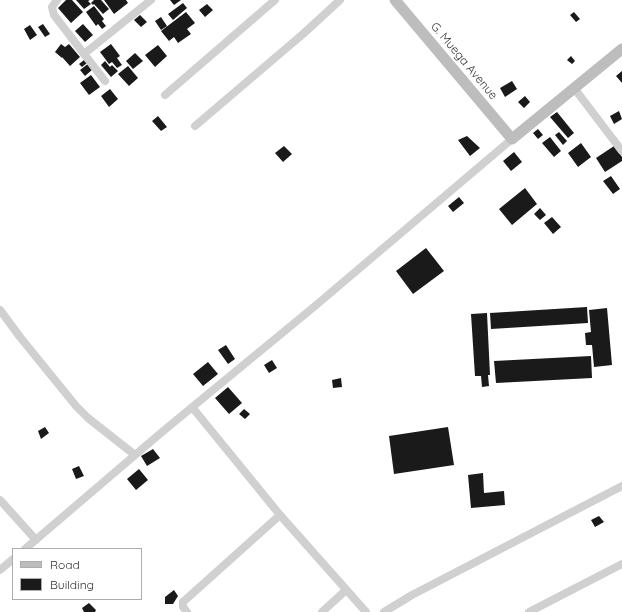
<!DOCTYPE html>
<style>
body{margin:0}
#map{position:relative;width:622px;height:612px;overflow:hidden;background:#fff;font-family:Quicksand,sans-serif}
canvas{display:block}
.legend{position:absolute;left:12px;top:548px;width:130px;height:52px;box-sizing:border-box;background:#fff;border:1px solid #adadad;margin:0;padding:5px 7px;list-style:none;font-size:12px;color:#333}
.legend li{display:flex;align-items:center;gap:8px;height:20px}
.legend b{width:20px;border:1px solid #adadad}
</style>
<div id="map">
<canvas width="622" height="612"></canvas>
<ul class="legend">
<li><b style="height:5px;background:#bdbdbd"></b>Road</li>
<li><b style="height:11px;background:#1a1a1a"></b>Building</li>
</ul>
</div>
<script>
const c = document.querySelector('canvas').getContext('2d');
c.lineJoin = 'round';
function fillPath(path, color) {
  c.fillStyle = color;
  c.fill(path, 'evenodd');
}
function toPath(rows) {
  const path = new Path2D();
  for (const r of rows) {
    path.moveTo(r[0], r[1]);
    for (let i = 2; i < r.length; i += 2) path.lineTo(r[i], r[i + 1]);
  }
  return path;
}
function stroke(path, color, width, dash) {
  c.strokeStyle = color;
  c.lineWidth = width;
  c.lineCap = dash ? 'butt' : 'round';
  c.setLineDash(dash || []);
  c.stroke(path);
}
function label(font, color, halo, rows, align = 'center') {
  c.font = font + ' Quicksand,sans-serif';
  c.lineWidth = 4;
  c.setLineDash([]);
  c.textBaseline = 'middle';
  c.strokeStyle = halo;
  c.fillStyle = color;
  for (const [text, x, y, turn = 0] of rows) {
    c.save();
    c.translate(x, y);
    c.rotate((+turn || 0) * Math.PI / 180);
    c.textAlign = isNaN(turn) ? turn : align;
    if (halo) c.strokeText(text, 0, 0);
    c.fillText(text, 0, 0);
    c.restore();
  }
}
fillPath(toPath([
 [66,0,72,0,83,12,71,23,58,8],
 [76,0,90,0,88,1,91,4,84,9],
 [94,0,101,0,109,9,103,14,94,4,93,5,91,3],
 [104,0,126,0,128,3,114,14],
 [170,0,181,0,174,5],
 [183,3,187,8,173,20,168,14],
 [207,4,213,10,205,17,199,10],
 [94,6,104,19,102,21,106,26,102,29,98,24,96,26,86,12],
 [186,12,195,23,187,29,191,34,178,43,174,37,169,41,161,31],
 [574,12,580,19,576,22,570,15],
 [140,15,147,22,141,27,134,20],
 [161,17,167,26,161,30,155,21],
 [43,24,50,34,45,37,38,27],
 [83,24,93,35,85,42,75,31],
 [30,25,37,35,30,40,24,29],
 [61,44,65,47,69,44,80,57,70,66,62,57,62,58,55,52],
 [111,44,120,56,117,58,122,65,117,68,112,62,109,64,100,52],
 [158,45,167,56,155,67,145,55],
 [135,53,143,61,133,69,126,61],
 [571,56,575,61,572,64,567,60],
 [84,60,87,63,82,67,79,64],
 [105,61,110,67,112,65,118,71,111,77,101,65],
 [89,63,93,69,85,76,80,70],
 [128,66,138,78,129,86,118,74],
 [622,71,622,83,616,76],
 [91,75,100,87,89,95,80,83],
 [512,81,517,89,505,97,500,88],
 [110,89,118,99,109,107,101,96],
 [525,96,530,102,524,108,518,102],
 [619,111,622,119,614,124,610,116],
 [557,112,574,133,568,138,550,117],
 [158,116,167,127,161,131,152,121],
 [538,129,543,135,538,139,533,133],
 [559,132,567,141,563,145,555,135],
 [467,136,480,148,470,156,458,140],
 [550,137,561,151,554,157,542,143],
 [581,143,591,157,578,167,568,153],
 [284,146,292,154,283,162,275,153],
 [614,146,622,157,622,161,605,172,596,158],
 [514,152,522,162,511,171,503,161],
 [611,176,620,189,613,194,603,181],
 [525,188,537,204,512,225,499,209],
 [459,197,464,203,453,212,448,206],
 [540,208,546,215,540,220,534,214],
 [552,217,561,227,553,234,544,223],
 [426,248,444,271,413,294,396,271],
 [587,307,588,323,491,329,490,313],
 [607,308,612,365,594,367,592,345,586,345,585,333,591,332,589,310],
 [487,313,490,375,488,375,489,386,482,387,481,376,475,376,471,314],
 [226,345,235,359,228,364,218,350],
 [591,356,592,378,496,383,494,361],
 [272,360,277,368,269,373,264,365],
 [208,362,218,374,203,386,193,374],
 [341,378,342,387,333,388,332,380],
 [228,387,242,403,229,414,215,398],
 [244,409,250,414,245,419,239,414],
 [45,427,49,433,41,439,38,431],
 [448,427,454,465,394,474,389,436],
 [153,449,160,458,147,466,141,456],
 [79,466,84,476,76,479,72,469],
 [139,469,148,480,136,490,127,479],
 [483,473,484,493,504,491,505,505,471,508,468,475],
 [599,516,604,522,595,527,591,520],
 [174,590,178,596,173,604,165,604,165,597],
 [89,603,96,610,95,612,84,612,82,608]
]), '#1a1a1a');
stroke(toPath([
 [57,0,52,7,54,15,84,54,151,0],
 [84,54,105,81],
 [574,88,622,151],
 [165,95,275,0],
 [195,126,303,34,340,0],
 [0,310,20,337,76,406,88,418,135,455],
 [192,407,280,515,366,612],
 [0,500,36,540],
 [25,549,162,432,315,306,512,139],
 [0,570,13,559],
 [187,612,183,607,183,602,280,515],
 [322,612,346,590],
 [384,612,412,595,622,486],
 [529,612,622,564]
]), '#d0d0d0', 8);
stroke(toPath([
 [395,0,512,139,622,49]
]), '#bdbdbd', 11);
label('12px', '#333', '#fff', [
 ["G. Muega Avenue",464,61,50]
]);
</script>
